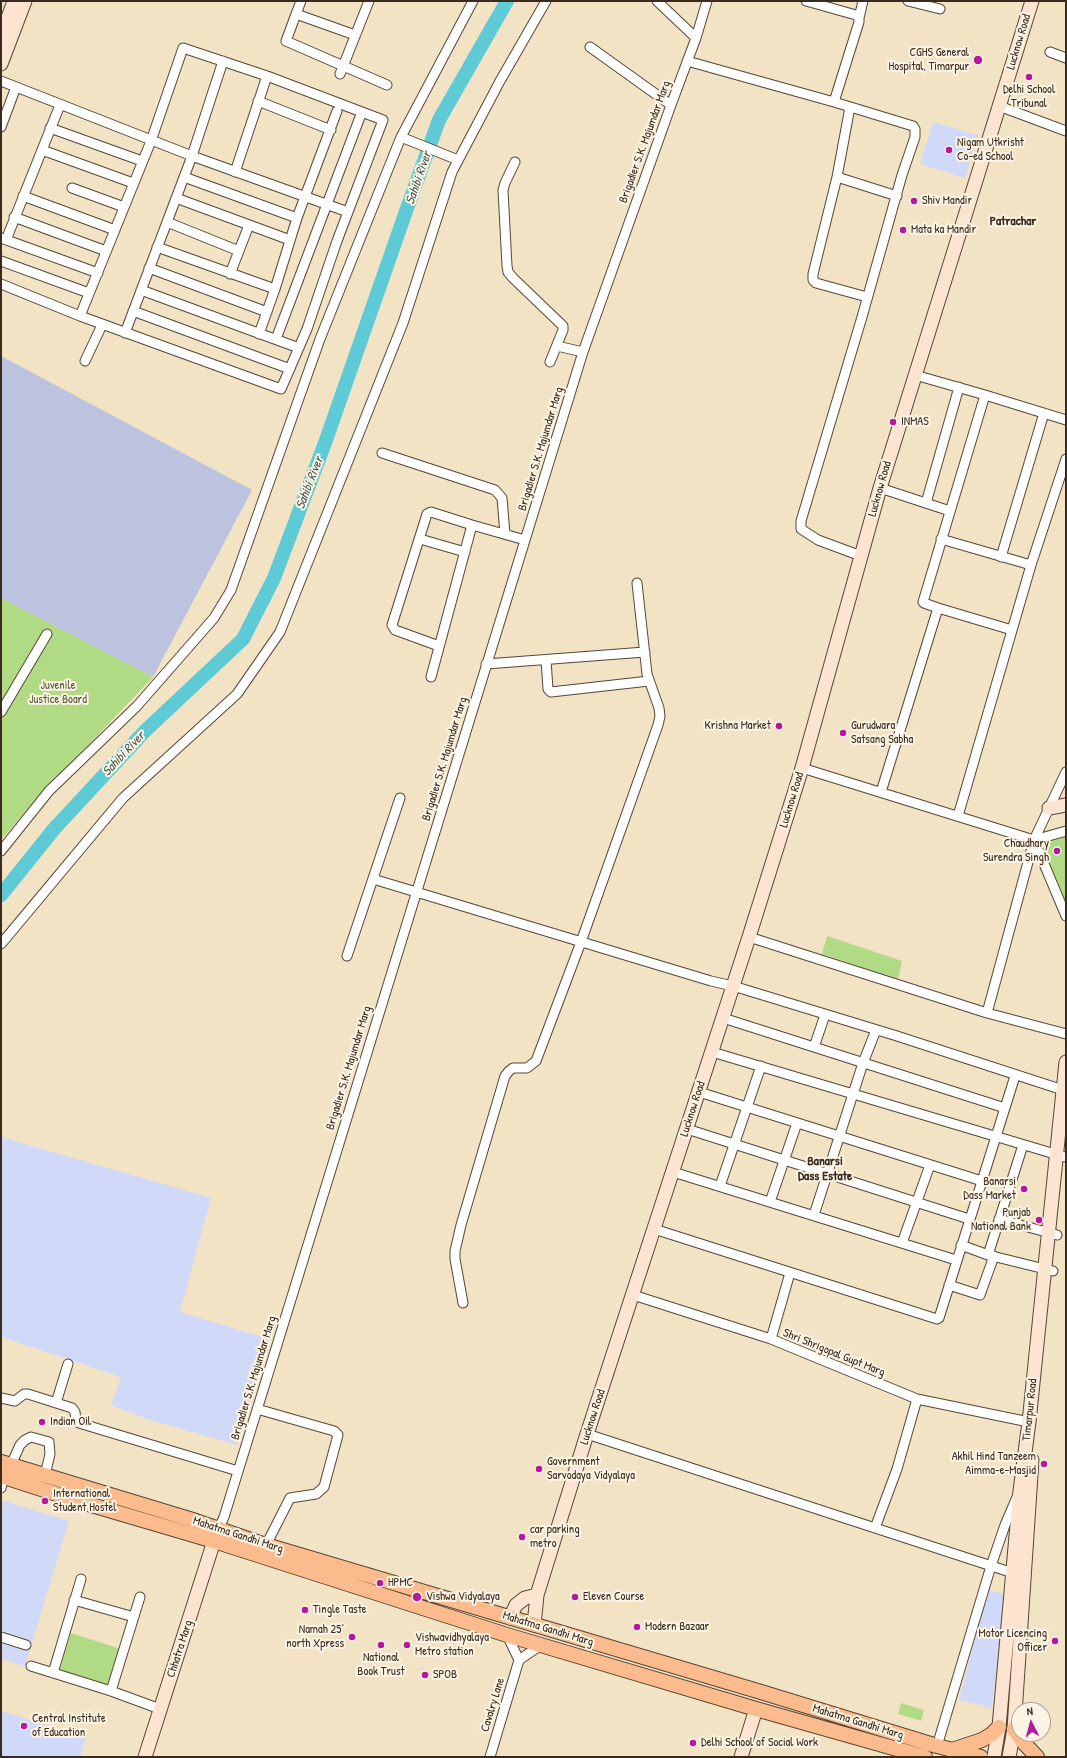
<!DOCTYPE html>
<meta charset="utf-8">
<style>
body{margin:0}
#map{position:relative;width:1067px;height:1758px;overflow:hidden;background:#f2e3c5;font-family:"Patrick Hand",sans-serif}
canvas{display:block}
.frame{position:absolute;inset:0;border:2px solid #3b2a1e;pointer-events:none}
.north{position:absolute;left:1011px;top:1702px;width:40px;height:40px;box-sizing:border-box;background:#fcf5e5;border:1px solid #afa495;border-radius:50%;rotate:354deg;font-size:11px;font-weight:700;line-height:16px;text-align:center;color:#3b2a1e}
.north::after{content:'';display:block;margin:auto;width:14px;height:18px;background:#b5179e;clip-path:polygon(50% 0,100% 100%,50% 72%,0 100%)}
</style>
<div id="map">
<canvas width="1067" height="1758"></canvas>
<div class="frame"></div>
<div class="north">N</div>
</div>
<script>
const c = document.querySelector('canvas').getContext('2d');
c.lineJoin = 'round';
function fillPath(path, color) {
  c.fillStyle = color;
  c.fill(path, 'evenodd');
}
function toPath(rows) {
  const path = new Path2D();
  for (const r of rows) {
    path.moveTo(r[0], r[1]);
    for (let i = 2; i < r.length; i += 2) path.lineTo(r[i], r[i + 1]);
  }
  return path;
}
function stroke(path, color, width, dash) {
  c.strokeStyle = color;
  c.lineWidth = width;
  c.lineCap = dash ? 'butt' : 'round';
  c.setLineDash(dash || []);
  c.stroke(path);
}
function label(font, color, halo, rows, align = 'center') {
  c.font = font + ' "Patrick Hand",sans-serif';
  c.lineWidth = 4;
  c.setLineDash([]);
  c.textBaseline = 'middle';
  c.strokeStyle = halo;
  c.fillStyle = color;
  for (const [text, x, y, turn = 0] of rows) {
    c.save();
    c.translate(x, y);
    c.rotate((+turn || 0) * Math.PI / 180);
    c.textAlign = isNaN(turn) ? turn : align;
    if (halo) c.strokeText(text, 0, 0);
    c.fillText(text, 0, 0);
    c.restore();
  }
}
fillPath(toPath([
 [933,122,978,135,965,178,920,164],
 [1,1137,211,1198,180,1312,269,1339,237,1445,147,1419,111,1405,121,1377,1,1337],
 [1,1500,69,1521,25,1666,1,1659],
 [988,1590,1005,1595,992,1708,959,1700],
 [1,1711,86,1738,80,1757,1,1757]
]), '#d1d9f9');
fillPath(toPath([
 [1,356,252,490,153,677,1,598]
]), '#bbc3de');
fillPath(toPath([
 [1,598,153,677,30,806,1,840],
 [1066,836,1066,899,1063,899,1039,843],
 [827,936,902,961,898,979,822,954],
 [71,1633,121,1649,109,1685,105,1685,62,1672,60,1669],
 [901,1703,924,1710,921,1721,898,1714]
]), '#b1da84');
stroke(toPath([
 [1,895,54,829,146,730,243,639,274,578,325,443,405,214,439,120,507,1]
]), '#5ecad5', 14);
const street = toPath([
 [301,1,296,14,355,35],
 [657,1,696,38],
 [806,1,856,15,859,18,859,22,834,102],
 [908,1,940,9],
 [296,14,286,41,387,85],
 [859,18,863,1],
 [590,47,671,105],
 [1050,52,1066,58],
 [687,61,834,102,913,126,915,129,915,137,902,175,862,317,801,521,801,529,818,540,861,556],
 [340,74,369,1],
 [1,81,192,156,348,212],
 [258,101,331,130],
 [999,106,1066,131],
 [850,107,837,177,813,274,813,280,816,283,867,297],
 [1,127,16,87],
 [50,128,142,161],
 [401,137,458,160],
 [42,150,133,183],
 [515,162,505,183,503,190,507,266,508,272,513,278,563,326,563,330,550,362],
 [235,172,267,76],
 [184,177,297,218],
 [837,177,897,196],
 [72,188,124,207],
 [23,196,115,230],
 [176,198,290,240],
 [14,217,106,251],
 [167,222,239,251],
 [1,238,98,273],
 [6,240,60,105],
 [157,247,275,289],
 [1,261,89,293],
 [149,268,267,312],
 [230,274,249,225],
 [1,284,80,316,281,389,307,329,337,241,383,120,267,76,183,48,151,141,80,316],
 [141,290,299,348],
 [133,311,290,369],
 [125,333,192,156,223,61],
 [259,334,275,289,297,218,337,111],
 [276,339,360,117],
 [557,346,583,352],
 [85,361,102,325],
 [915,375,985,395,1066,420],
 [985,395,923,602,924,603,938,608,1012,630],
 [382,453,495,490,502,498,505,534],
 [880,488,950,511],
 [926,503,959,387],
 [420,539,465,552],
 [941,539,1031,565],
 [1001,557,1044,413],
 [439,646,395,630,392,625,427,514,431,512,472,525,525,540],
 [546,660,548,689,551,692,649,681],
 [486,664,645,652],
 [431,677,472,525],
 [1,712,47,634],
 [802,768,1034,840,1066,916],
 [881,792,938,608],
 [958,816,1031,565,1066,459],
 [1034,840,1066,831],
 [1,851,49,791,137,706,214,618,231,590,320,339,401,137,473,1],
 [373,879,711,981,733,986,897,1036,1066,1091],
 [749,937,987,1013,1066,1034],
 [1,944,123,798,237,694,280,632,403,323,452,172,500,81,546,1],
 [347,956,400,798],
 [987,1013,1034,840,1066,772],
 [723,1018,1005,1108],
 [814,1047,825,1015],
 [712,1052,1065,1157],
 [699,1092,982,1181],
 [687,1129,969,1219],
 [673,1172,956,1260],
 [720,1186,761,1066],
 [770,1202,797,1123],
 [814,1215,863,1063,876,1030],
 [999,1219,1057,1235],
 [654,1229,937,1319,939,1318,1015,1076],
 [902,1243,930,1165],
 [961,1245,988,1255,1053,1271],
 [988,1255,1023,1145],
 [949,1285,980,1295,994,1256],
 [633,1295,771,1339,917,1399,1029,1422],
 [463,1303,455,1259,455,1251,461,1225,505,1076,509,1071,513,1068,527,1068,536,1061,581,942,658,725,660,716,659,708,647,674,637,583],
 [771,1339,790,1273],
 [1,1398,15,1401,24,1394,28,1394,72,1408,75,1412,76,1420,79,1423,238,1471],
 [56,1403,68,1364],
 [257,1409,334,1431,338,1435,324,1487,316,1494,290,1498,266,1545],
 [587,1434,1013,1573],
 [11,1465,20,1445,25,1440,31,1437,49,1442,50,1454,45,1475],
 [1,1488,4,1477],
 [219,1528,224,1517,583,352,671,105,696,38,707,1],
 [875,1528,897,1469,917,1399],
 [74,1600,134,1617],
 [507,1635,519,1660,541,1645],
 [1,1637,26,1645],
 [31,1666,111,1691,160,1709],
 [53,1673,81,1579],
 [111,1691,140,1597],
 [937,1746,991,1566,1005,1525,1017,1497],
 [490,1757,519,1660]
]);
const secondary = toPath([
 [1,37,14,1],
 [1,64,25,1],
 [1049,808,1066,805],
 [510,1618,516,1605,525,1598,537,1595],
 [534,1625,537,1595,587,1434,749,937,802,768,880,488,1032,1],
 [145,1757,214,1541],
 [741,1757,756,1709],
 [994,1757,999,1727,1020,1491,1029,1422,1066,1062],
 [1009,1757,1014,1729,1032,1460]
]);
const primary = toPath([
 [1,1462,196,1521,266,1545,761,1692,937,1746,981,1757],
 [1,1476,78,1501,214,1541,507,1635,756,1709,925,1757],
 [1014,1729,1023,1742,1037,1757],
 [952,1750,982,1740,992,1734,999,1727]
]);
stroke(street, '#564637', 11);
stroke(secondary, '#564637', 15);
stroke(primary, '#564637', 16);
stroke(street, '#fff', 9);
stroke(secondary, '#fde4d1', 13);
stroke(primary, '#fbbb8c', 14);
for (const [x, y, r, color] of [
 [978,60,5,"#b5179e"],
 [1029,77,4,"#b5179e"],
 [949,150,4,"#b5179e"],
 [914,201,4,"#b5179e"],
 [903,230,4,"#b5179e"],
 [893,422,4,"#b5179e"],
 [779,726,4,"#b5179e"],
 [843,733,4,"#b5179e"],
 [1057,851,4,"#b5179e"],
 [1024,1189,4,"#b5179e"],
 [1039,1220,4,"#b5179e"],
 [42,1422,4,"#b5179e"],
 [1044,1464,4,"#b5179e"],
 [539,1469,4,"#b5179e"],
 [45,1501,4,"#b5179e"],
 [522,1537,4,"#b5179e"],
 [380,1583,4,"#b5179e"],
 [417,1597,5,"#b5179e"],
 [575,1597,4,"#b5179e"],
 [305,1610,4,"#b5179e"],
 [637,1627,4,"#b5179e"],
 [352,1637,4,"#b5179e"],
 [1055,1641,4,"#b5179e"],
 [381,1645,4,"#b5179e"],
 [407,1645,4,"#b5179e"],
 [425,1675,4,"#b5179e"],
 [24,1726,4,"#b5179e"],
 [693,1743,4,"#b5179e"]
]) {
  const dot = new Path2D();
  dot.arc(x, y, r, 0, 2 * Math.PI);
  c.fillStyle = color;
  c.fill(dot);
  stroke(dot, '#fcf5e5', 1.5);
}
label('12px', '#3b2a1e', '#fcf5e5', [
 ["Lucknow Road",1019,42,-73],
 ["Brigadier S.K. Majumdar Marg",645,142,-70],
 ["Brigadier S.K. Majumdar Marg",541,449,-73],
 ["Lucknow Road",880,489,-74],
 ["Brigadier S.K. Majumdar Marg",445,759,-73],
 ["Lucknow Road",792,800,-73],
 ["Brigadier S.K. Majumdar Marg",349,1068,-73],
 ["Lucknow Road",693,1109,-72],
 ["Shri Shrigopal Gupt Marg",834,1353,22],
 ["Brigadier S.K. Majumdar Marg",254,1378,-73],
 ["Timarpur Road",1030,1410,-84],
 ["Lucknow Road",593,1417,-72],
 ["Mahatma Gandhi Marg",238,1535,18],
 ["Mahatma Gandhi Marg",548,1629,17],
 ["Chhatra Marg",180,1649,-72],
 ["Cavalry Lane",493,1705,-73],
 ["Mahatma Gandhi Marg",858,1722,17]
]);
label('12px', '#3b2a1e', '#fcf5e5', [
 ["CGHS General",969,53,"right"],
 ["Hospital, Timarpur",969,67,"right"],
 ["Delhi School",1029,90,"center"],
 ["Tribunal",1029,104,"center"],
 ["Nigam Utkrisht",957,143],
 ["Co-ed School",957,157],
 ["Shiv Mandir",922,201],
 ["Mata ka Mandir",911,230],
 ["INMAS",901,422],
 ["Krishna Market",771,726,"right"],
 ["Gurudwara",851,726],
 ["Satsang Sabha",851,740],
 ["Chaudhary",1049,844,"right"],
 ["Surendra Singh",1049,858,"right"],
 ["Banarsi",1016,1182,"right"],
 ["Dass Market",1016,1196,"right"],
 ["Punjab",1031,1213,"right"],
 ["National Bank",1031,1227,"right"],
 ["Indian Oil",50,1422],
 ["Akhil Hind Tanzeem",1036,1457,"right"],
 ["Aimma-e-Masjid",1036,1471,"right"],
 ["Government",547,1462],
 ["Sarvodaya Vidyalaya",547,1476],
 ["International",53,1494],
 ["Student Hostel",53,1508],
 ["car parking",530,1530],
 ["metro",530,1544],
 ["HPMC",388,1583],
 ["Vishwa Vidyalaya",426,1597],
 ["Eleven Course",583,1597],
 ["Tingle Taste",313,1610],
 ["Modern Bazaar",645,1627],
 ["Namah 25°",344,1630,"right"],
 ["north Xpress",344,1644,"right"],
 ["Motor Licencing",1047,1634,"right"],
 ["Officer",1047,1648,"right"],
 ["Vishwavidhyalaya",415,1638],
 ["Metro station",415,1652],
 ["National",381,1658,"center"],
 ["Book Trust",381,1672,"center"],
 ["SPOB",433,1675],
 ["Central Institute",32,1719],
 ["of Education",32,1733],
 ["Delhi School of Social Work",701,1743]
], 'left');
label('12px', '#585638', '#fcf5e5', [
 ["Juvenile",58,686],
 ["Justice Board",58,700]
]);
label('italic 13px', '#465a55', '#fcf5e5', [
 ["Sahibi River",419,178,-71],
 ["Sahibi River",310,483,-69],
 ["Sahibi River",124,754,-47]
]);
label('bold 13px', '#3b2a1e', '#fcf5e5', [
 ["Patrachar",1013,222],
 ["Banarsi",825,1162],
 ["Dass Estate",825,1177]
]);
</script>
